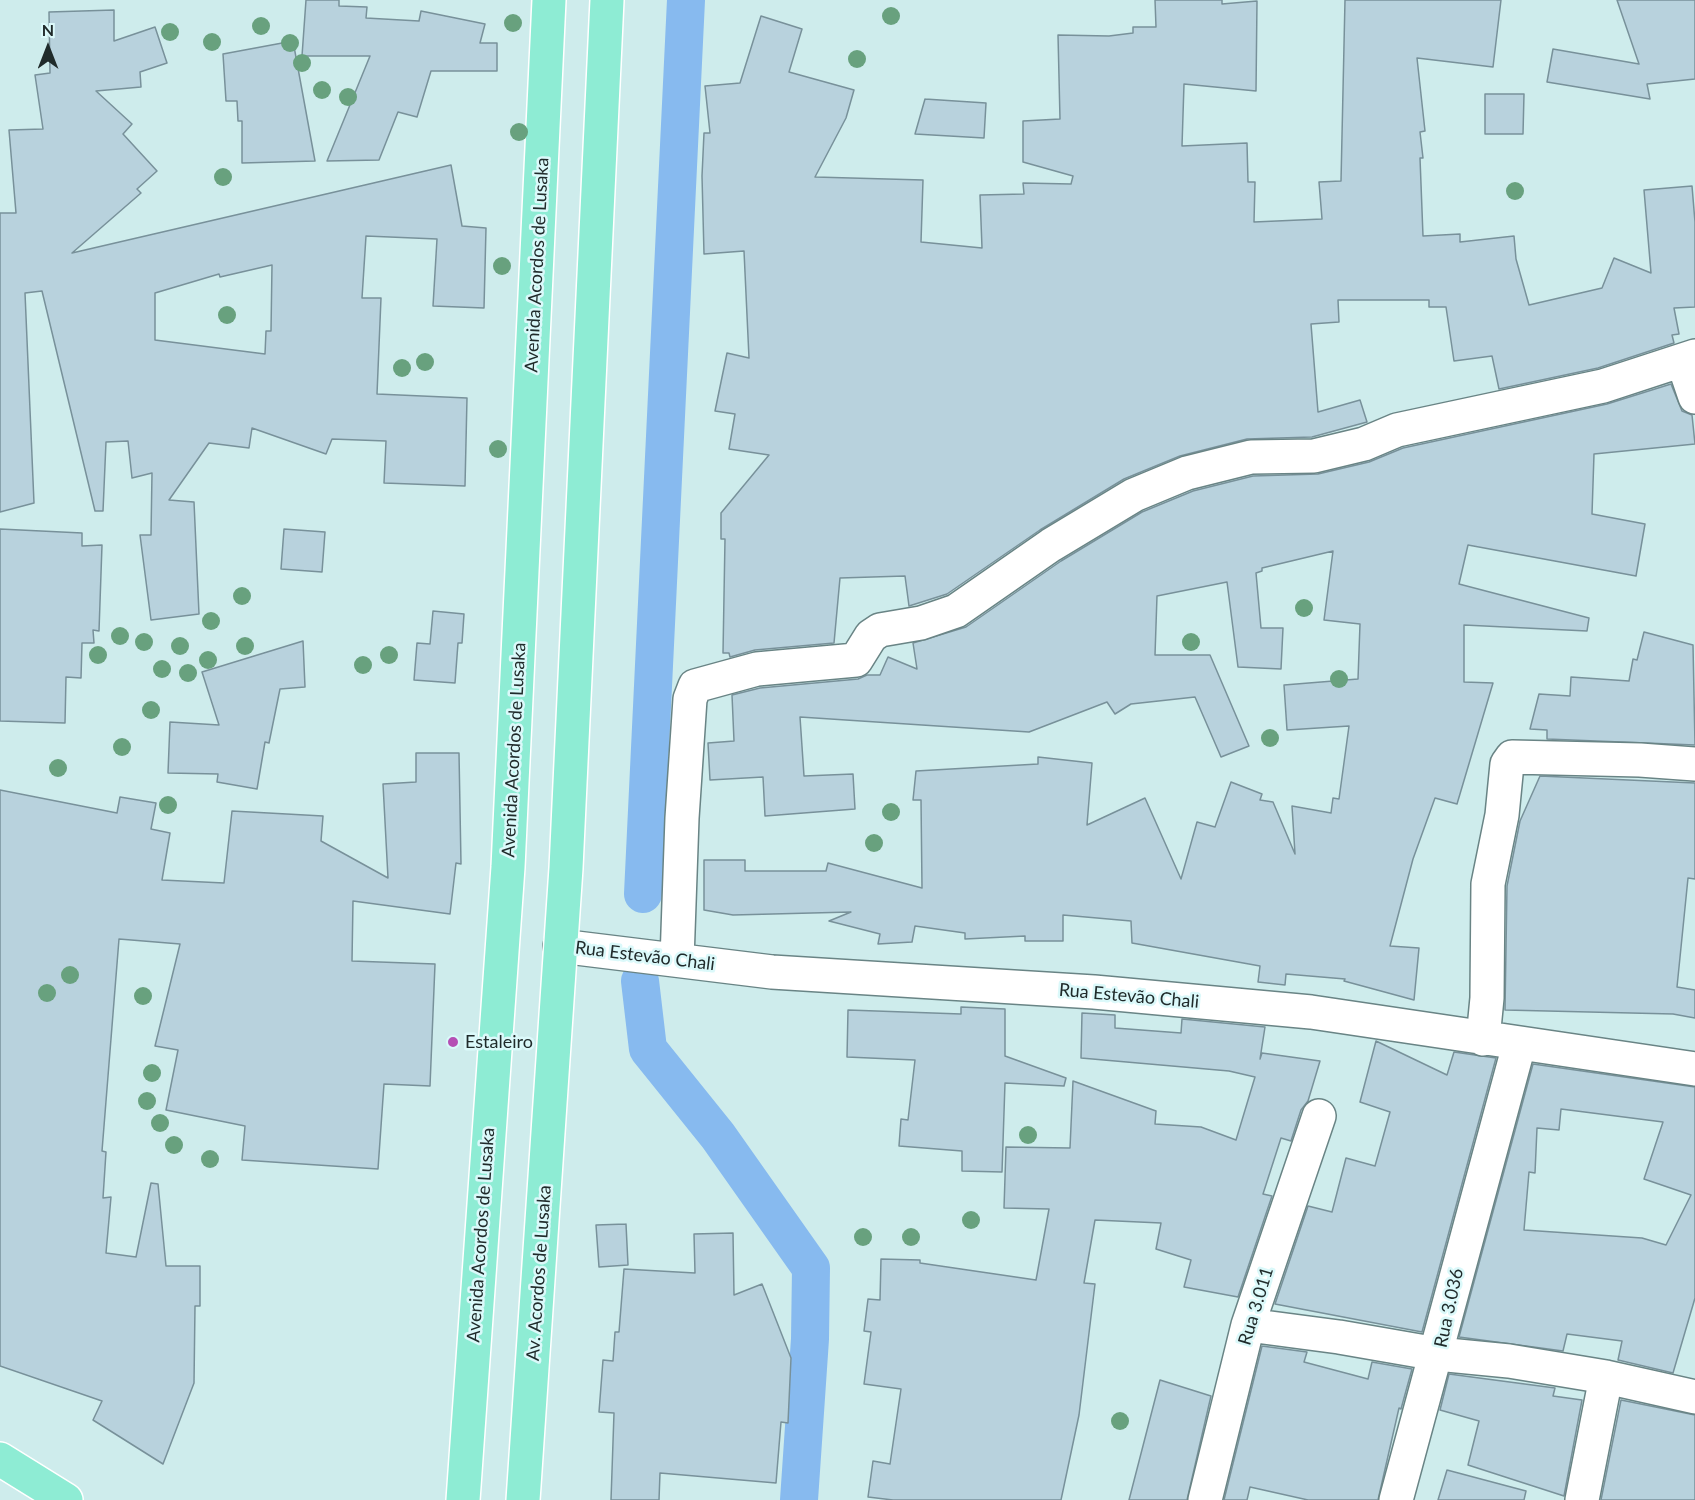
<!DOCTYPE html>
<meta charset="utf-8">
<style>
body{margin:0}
#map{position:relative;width:1695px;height:1500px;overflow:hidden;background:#ceecec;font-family:Lato,sans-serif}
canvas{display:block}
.north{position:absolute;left:18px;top:18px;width:60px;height:60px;-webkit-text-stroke:4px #dbf9fa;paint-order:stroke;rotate:0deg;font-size:16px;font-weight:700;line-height:24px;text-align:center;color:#202b2b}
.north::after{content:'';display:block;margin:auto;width:21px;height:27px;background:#202b2b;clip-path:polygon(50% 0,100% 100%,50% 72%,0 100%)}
</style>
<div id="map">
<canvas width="1695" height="1500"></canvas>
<div class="north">N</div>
</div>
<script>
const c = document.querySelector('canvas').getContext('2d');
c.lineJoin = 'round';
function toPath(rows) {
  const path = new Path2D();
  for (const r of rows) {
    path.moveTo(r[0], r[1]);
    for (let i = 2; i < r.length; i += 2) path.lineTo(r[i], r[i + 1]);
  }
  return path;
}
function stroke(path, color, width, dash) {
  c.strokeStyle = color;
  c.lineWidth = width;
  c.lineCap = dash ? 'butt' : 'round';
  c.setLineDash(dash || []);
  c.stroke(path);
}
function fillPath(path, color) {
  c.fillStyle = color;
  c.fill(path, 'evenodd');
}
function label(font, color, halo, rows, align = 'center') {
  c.font = font + ' Lato,sans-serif';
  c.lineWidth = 5;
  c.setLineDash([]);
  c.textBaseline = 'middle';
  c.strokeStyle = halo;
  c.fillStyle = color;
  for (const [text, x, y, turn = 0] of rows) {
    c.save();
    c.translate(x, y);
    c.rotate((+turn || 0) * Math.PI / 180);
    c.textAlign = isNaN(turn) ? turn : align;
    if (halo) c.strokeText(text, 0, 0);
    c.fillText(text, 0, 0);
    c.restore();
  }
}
stroke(toPath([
 [643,894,686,0],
 [640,981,648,1049,718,1136,811,1268,810,1339,799,1500]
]), '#87baef', 38);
const building = toPath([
 [306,0,339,0,339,6,367,7,366,18,419,21,421,11,485,24,480,43,497,43,497,71,431,71,417,117,398,112,379,160,327,161,370,56,302,56,306,0],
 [1155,0,1222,0,1222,4,1257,1,1256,91,1184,84,1182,146,1247,143,1248,182,1255,182,1254,222,1322,219,1319,182,1341,181,1345,0,1501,0,1493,67,1417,58,1425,131,1420,132,1423,158,1420,158,1423,236,1460,234,1460,242,1514,236,1516,259,1529,305,1602,288,1614,258,1651,273,1644,190,1692,186,1695,222,1695,307,1674,308,1679,334,1672,335,1674,343,1598,368,1499,389,1492,356,1454,361,1446,307,1429,307,1429,300,1338,300,1339,322,1311,324,1318,412,1360,400,1367,422,1312,437,1247,439,1180,456,1124,479,1040,530,947,594,909,606,905,576,840,578,834,643,755,650,730,657,729,653,723,653,725,539,721,539,721,513,769,455,729,449,735,414,715,411,727,353,749,358,744,251,704,254,702,176,704,133,710,133,705,86,740,83,761,16,802,29,789,72,854,90,846,118,815,177,923,180,921,242,982,248,980,195,1024,194,1023,183,1071,184,1073,176,1023,162,1023,121,1060,119,1058,35,1109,36,1133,33,1133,27,1156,27,1155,0],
 [1617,0,1695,0,1695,79,1647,84,1650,99,1547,82,1553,49,1639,64,1617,0],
 [114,10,114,41,155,27,167,63,140,72,141,87,96,91,132,124,123,134,157,171,137,189,141,193,72,253,451,165,462,226,486,228,484,308,433,306,437,239,366,236,362,298,381,298,377,394,467,398,465,486,384,483,386,441,332,439,326,454,252,428,249,448,209,443,169,500,194,502,199,614,151,620,140,535,151,535,152,473,132,478,128,441,106,442,103,511,95,511,42,291,25,293,34,503,0,512,0,213,16,213,9,130,43,129,35,75,50,73,49,12,114,10],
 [272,265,271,331,266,331,265,354,155,340,155,293,219,274,220,277,272,265],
 [293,41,315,161,242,163,242,121,238,121,237,101,226,101,223,54,293,41],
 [1485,94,1524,94,1523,134,1485,134,1485,94],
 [925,99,986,103,984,138,915,134,925,99],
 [1671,384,1682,411,1692,415,1695,444,1594,454,1592,514,1645,524,1636,576,1468,545,1459,584,1589,618,1587,631,1464,625,1464,682,1493,683,1457,804,1435,798,1413,859,1390,946,1419,948,1414,1000,1344,981,1345,979,1286,974,1285,985,1258,982,1260,966,1132,943,1131,921,1063,915,1063,941,1025,941,1025,936,965,939,965,933,915,926,912,942,878,944,880,934,829,921,851,912,733,915,704,910,704,860,745,860,745,871,826,871,828,863,922,888,921,800,913,800,916,771,1038,764,1038,757,1092,763,1087,825,1145,798,1181,879,1197,822,1215,827,1231,782,1262,794,1260,800,1273,802,1295,854,1292,806,1331,813,1333,798,1339,799,1349,726,1287,730,1284,685,1358,679,1360,624,1324,620,1333,551,1262,568,1262,571,1256,573,1261,628,1283,628,1281,669,1238,667,1227,582,1157,596,1155,655,1210,655,1249,746,1221,757,1195,697,1131,704,1115,714,1107,702,1029,732,800,717,804,776,853,774,855,809,765,816,763,777,710,780,708,743,734,741,732,695,760,688,858,679,867,675,880,675,888,657,917,669,913,643,966,627,1061,561,1142,512,1193,491,1253,476,1318,474,1369,462,1403,448,1607,404,1671,384],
 [0,529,82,533,82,546,102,545,99,631,93,630,94,643,82,643,81,678,66,677,65,723,0,721,0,529],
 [284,529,325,532,322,572,281,569,284,529],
 [433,611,464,614,462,643,458,643,455,683,414,680,417,643,430,644,433,611],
 [1644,632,1693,645,1695,745,1547,739,1547,730,1530,729,1539,694,1570,696,1571,677,1629,681,1633,659,1637,660,1644,632],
 [303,641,305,687,280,689,269,743,265,742,257,789,217,782,218,774,168,773,170,722,219,725,202,672,303,641],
 [416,753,459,753,461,864,456,863,450,914,353,901,352,961,435,964,430,1086,384,1084,378,1169,242,1160,245,1126,166,1110,178,1050,155,1046,180,944,119,939,102,1151,106,1152,103,1198,111,1197,106,1253,136,1257,151,1183,158,1184,166,1266,200,1266,200,1306,195,1306,194,1383,163,1464,93,1420,102,1401,0,1366,0,790,117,813,120,797,156,803,151,829,170,833,162,880,224,883,232,811,323,816,321,841,388,878,383,784,416,782,416,753],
 [1540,776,1695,783,1695,879,1688,878,1677,987,1695,990,1695,1018,1673,1014,1505,1010,1507,886,1520,821,1540,776],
 [961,1007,1005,1009,1005,1056,1066,1078,1064,1086,1005,1083,1002,1172,962,1171,962,1151,899,1146,901,1119,908,1120,915,1060,847,1057,848,1010,961,1014,961,1007],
 [1082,1013,1115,1015,1115,1028,1181,1033,1182,1019,1265,1027,1260,1059,1262,1053,1320,1061,1308,1101,1301,1110,1291,1141,1281,1138,1263,1194,1272,1196,1238,1297,1184,1287,1191,1260,1156,1249,1161,1223,1095,1220,1084,1283,1095,1284,1079,1415,1061,1500,893,1500,868,1497,873,1461,890,1464,901,1389,864,1384,871,1332,864,1331,868,1299,880,1300,881,1259,920,1260,920,1263,1036,1280,1049,1209,1004,1208,1006,1147,1070,1148,1073,1081,1156,1111,1155,1124,1201,1127,1236,1140,1255,1077,1229,1071,1081,1058,1082,1013],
 [1376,1041,1447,1075,1454,1052,1496,1058,1422,1332,1275,1304,1308,1206,1332,1212,1346,1158,1375,1166,1390,1112,1360,1102,1376,1041],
 [1533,1064,1695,1087,1695,1298,1673,1373,1618,1360,1622,1341,1567,1334,1563,1351,1459,1337,1533,1064],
 [1561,1109,1663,1122,1644,1179,1691,1195,1666,1245,1642,1238,1524,1230,1529,1172,1535,1173,1537,1128,1559,1130,1561,1109],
 [626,1224,628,1265,599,1267,596,1225,626,1224],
 [733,1233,734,1295,762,1284,791,1358,788,1423,781,1422,776,1483,660,1473,659,1500,611,1500,614,1413,599,1412,603,1360,613,1361,615,1332,619,1332,624,1269,695,1273,694,1234,733,1233],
 [1262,1346,1307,1352,1304,1362,1368,1379,1372,1362,1412,1369,1401,1409,1399,1408,1378,1500,1308,1500,1250,1487,1247,1500,1224,1500,1262,1346],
 [1449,1374,1555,1388,1553,1396,1582,1400,1564,1496,1468,1465,1479,1421,1440,1410,1449,1374],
 [1160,1380,1211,1396,1187,1500,1129,1500,1160,1380],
 [1621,1400,1695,1415,1695,1500,1601,1500,1621,1400],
 [1447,1470,1526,1491,1524,1500,1438,1500,1447,1470]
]);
fillPath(building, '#b8d2dd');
stroke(building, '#78919a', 1.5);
const street = toPath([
 [1683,362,1695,397],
 [560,946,772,972,1094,992,1311,1012,1695,1069],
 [677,960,682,818,690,699,695,686,757,669,856,660,871,636,880,630,921,623,956,611,1051,545,1134,495,1187,473,1251,457,1314,456,1364,444,1397,430,1603,386,1695,356],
 [1483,1039,1487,998,1488,884,1502,815,1507,764,1512,757,1640,760,1695,764],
 [1248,1325,1339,1337,1437,1354,1509,1361,1606,1377,1695,1397],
 [1205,1500,1248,1325,1319,1116],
 [1396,1500,1519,1045],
 [1582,1500,1606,1377]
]);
const primary = toPath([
 [0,1459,66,1500],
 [463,1500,508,867,549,0],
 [523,1500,566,868,607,0]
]);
stroke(street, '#698485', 36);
stroke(primary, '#fff', 36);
stroke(street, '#fff', 33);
stroke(primary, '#8eecd4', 33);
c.fillStyle = '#68a17e';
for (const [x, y] of [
 [891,16],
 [513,23],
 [261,26],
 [170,32],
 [212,42],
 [290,43],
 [857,59],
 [302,63],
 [322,90],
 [348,97],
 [519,132],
 [223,177],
 [1515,191],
 [502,266],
 [227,315],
 [425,362],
 [402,368],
 [498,449],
 [242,596],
 [1304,608],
 [211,621],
 [120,636],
 [144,642],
 [1191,642],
 [180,646],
 [245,646],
 [98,655],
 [389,655],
 [208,660],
 [363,665],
 [162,669],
 [188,673],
 [1339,679],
 [151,710],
 [1270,738],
 [122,747],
 [58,768],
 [168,805],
 [891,812],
 [874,843],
 [70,975],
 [47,993],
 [143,996],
 [152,1073],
 [147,1101],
 [160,1123],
 [1028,1135],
 [174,1145],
 [210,1159],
 [971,1220],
 [863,1237],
 [911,1237],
 [1120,1421]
]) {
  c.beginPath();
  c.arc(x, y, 9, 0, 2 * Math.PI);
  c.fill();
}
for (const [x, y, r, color] of [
 [453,1042,6,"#b54fb4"]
]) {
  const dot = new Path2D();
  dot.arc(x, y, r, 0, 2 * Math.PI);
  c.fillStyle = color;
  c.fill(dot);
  stroke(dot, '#dbf9fa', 2);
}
label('18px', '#202b2b', '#dbf9fa', [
 ["Avenida Acordos de Lusaka",537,265,-87],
 ["Avenida Acordos de Lusaka",514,750,-87],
 ["Rua Estevão Chali",645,956,7],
 ["Rua Estevão Chali",1129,996,5],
 ["Avenida Acordos de Lusaka",481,1235,-86],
 ["Av. Acordos de Lusaka",539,1273,-86],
 ["Rua 3.011",1256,1306,-73],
 ["Rua 3.036",1449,1308,-78]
]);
label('18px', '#202b2b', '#dbf9fa', [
 ["Estaleiro",465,1042]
], 'left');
</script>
